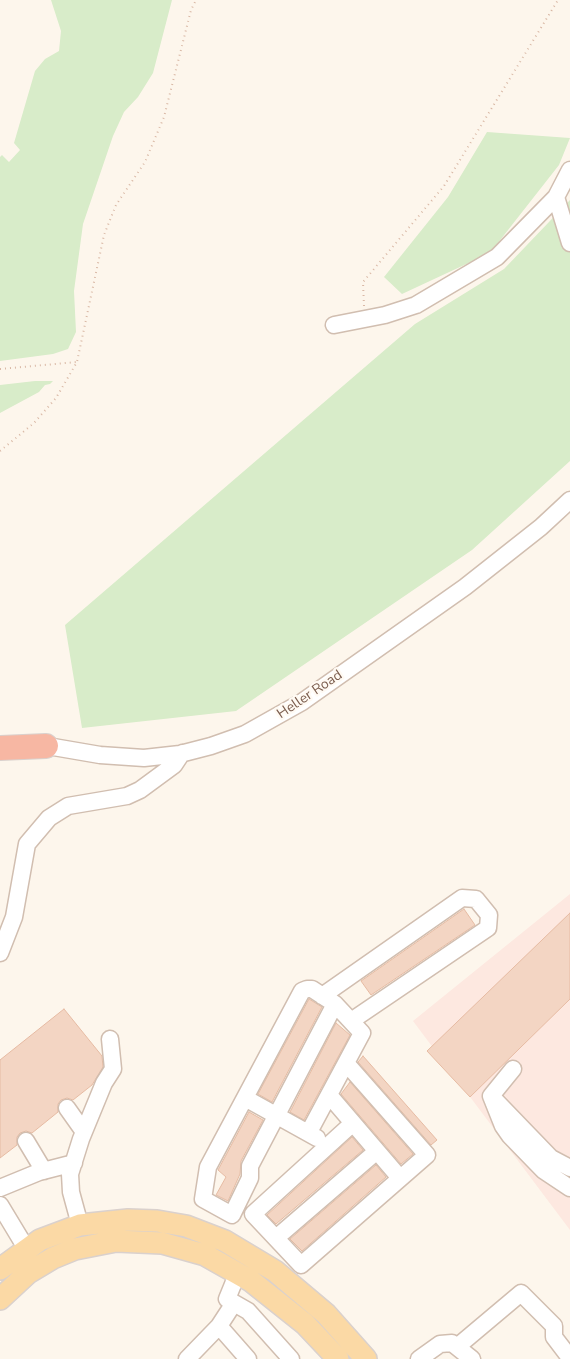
<!DOCTYPE html>
<style>
body{margin:0}
canvas{display:block;background:#fdf6ec}
</style>
<canvas width="570" height="1359"></canvas>
<script>
const c = document.querySelector('canvas').getContext('2d');
c.lineJoin = 'round';
function fillPath(path, color) {
  c.fillStyle = color;
  c.fill(path, 'evenodd');
}
function toPath(rows) {
  const path = new Path2D();
  for (const r of rows) {
    path.moveTo(r[0], r[1]);
    for (let i = 2; i < r.length; i += 2) path.lineTo(r[i], r[i + 1]);
  }
  return path;
}
function stroke(path, color, width, dash) {
  c.strokeStyle = color;
  c.lineWidth = width;
  c.lineCap = dash ? 'butt' : 'round';
  c.setLineDash(dash || []);
  c.stroke(path);
}
function label(font, color, halo, rows, align = 'center') {
  c.font = font + ' "Nunito Sans",sans-serif';
  c.lineWidth = 4.5;
  c.setLineDash([]);
  c.textBaseline = 'middle';
  c.strokeStyle = halo;
  c.fillStyle = color;
  for (const [text, x, y, turn = 0] of rows) {
    c.save();
    c.translate(x, y);
    c.rotate((+turn || 0) * Math.PI / 180);
    c.textAlign = isNaN(turn) ? turn : align;
    if (halo) c.strokeText(text, 0, 0);
    c.fillText(text, 0, 0);
    c.restore();
  }
}
fillPath(toPath([
 [570,894,570,1230,413,1021]
]), '#fde8e0');
fillPath(toPath([
 [51,0,172,0,153,73,138,97,124,112,113,136,83,224,74,291,76,332,68,349,53,354,0,361,0,157,2,155,9,162,20,150,14,143,35,71,45,59,59,51,61,31],
 [487,132,570,138,559,165,490,253,402,294,384,277,448,197],
 [570,200,570,461,472,550,236,711,82,728,65,625,415,324,504,269],
 [35,381,53,381,50,384,45,385,39,392,0,413,0,385]
]), '#d8ecc9');
const building = toPath([
 [464,909,475,925,371,995,361,981,464,909],
 [570,913,570,999,470,1097,427,1051,570,913],
 [309,999,322,1007,272,1102,258,1094,309,999],
 [64,1009,102,1056,103,1067,92,1085,73,1100,67,1098,61,1100,58,1104,58,1112,32,1133,26,1131,20,1133,17,1137,17,1145,0,1158,0,1060,64,1009],
 [336,1023,350,1035,304,1120,290,1112,336,1023],
 [363,1056,437,1140,431,1145,358,1062,363,1056],
 [350,1082,413,1154,401,1164,341,1094,350,1082],
 [249,1112,263,1120,241,1161,240,1174,228,1201,216,1195,226,1177,218,1170,249,1112],
 [352,1137,363,1150,276,1224,267,1215,352,1137],
 [376,1165,386,1177,302,1251,290,1239,376,1165]
]);
fillPath(building, '#f3d5c3');
stroke(building, '#e6bba3', 1);
const minor = toPath([
 [556,197,570,243],
 [334,325,385,315,416,305,497,257,556,197,570,170],
 [36,744,100,755,144,758,180,754,211,746,245,734,302,702,465,587,541,527,570,500],
 [0,953,14,917,27,844,49,818,68,806,127,796,140,790,174,765,182,753],
 [322,996,462,898,476,899,489,915,488,928,351,1021],
 [346,1063,427,1155,301,1265,253,1214,353,1123],
 [329,1095,400,1178],
 [491,1096,503,1126,510,1136,543,1170,570,1188],
 [491,1096,513,1069],
 [245,1098,317,1138],
 [496,1101,551,1158,570,1168],
 [67,1108,84,1132],
 [309,1132,362,1033,335,1004,312,989,307,989,302,991,208,1167,203,1199,232,1215,250,1178,250,1166,335,1004],
 [26,1141,44,1171],
 [0,1188,39,1172,74,1163],
 [0,1205,26,1248],
 [80,1225,71,1192,70,1174,81,1139,104,1083,113,1069,110,1039],
 [276,1238,377,1151],
 [238,1272,227,1299,248,1311,291,1359],
 [234,1303,219,1326,248,1359],
 [458,1346,521,1293,554,1326,554,1337,570,1358],
 [187,1359,219,1326],
 [419,1359,440,1344,452,1343,472,1359]
]);
const major = toPath([
 [0,1269,40,1240,80,1225,128,1220,157,1221,186,1226,225,1241,275,1271,326,1314,366,1359],
 [0,1299,28,1273,53,1258,75,1249,116,1241,162,1243,205,1255,251,1281,305,1324,338,1359]
]);
const highway = toPath([
 [0,748,46,746]
]);
stroke(minor, '#d1beb0', 19);
stroke(major, '#dad1cd', 24);
stroke(highway, '#dad1cd', 26);
stroke(toPath([
 [364,306,363,282,444,186,558,0],
 [0,369,77,362],
 [0,451,34,423,56,398,77,362,104,235,116,205,145,162,164,117,191,10,196,0]
]), '#d9b8a5', 2, [1, 4]);
stroke(minor, '#fff', 16);
stroke(major, '#fbd9a5', 21);
stroke(highway, '#f7b7a3', 24);
label('14px', '#7a5c4d', '#fffaf3', [
 ["Heller Road",310,695,-34]
]);
</script>
